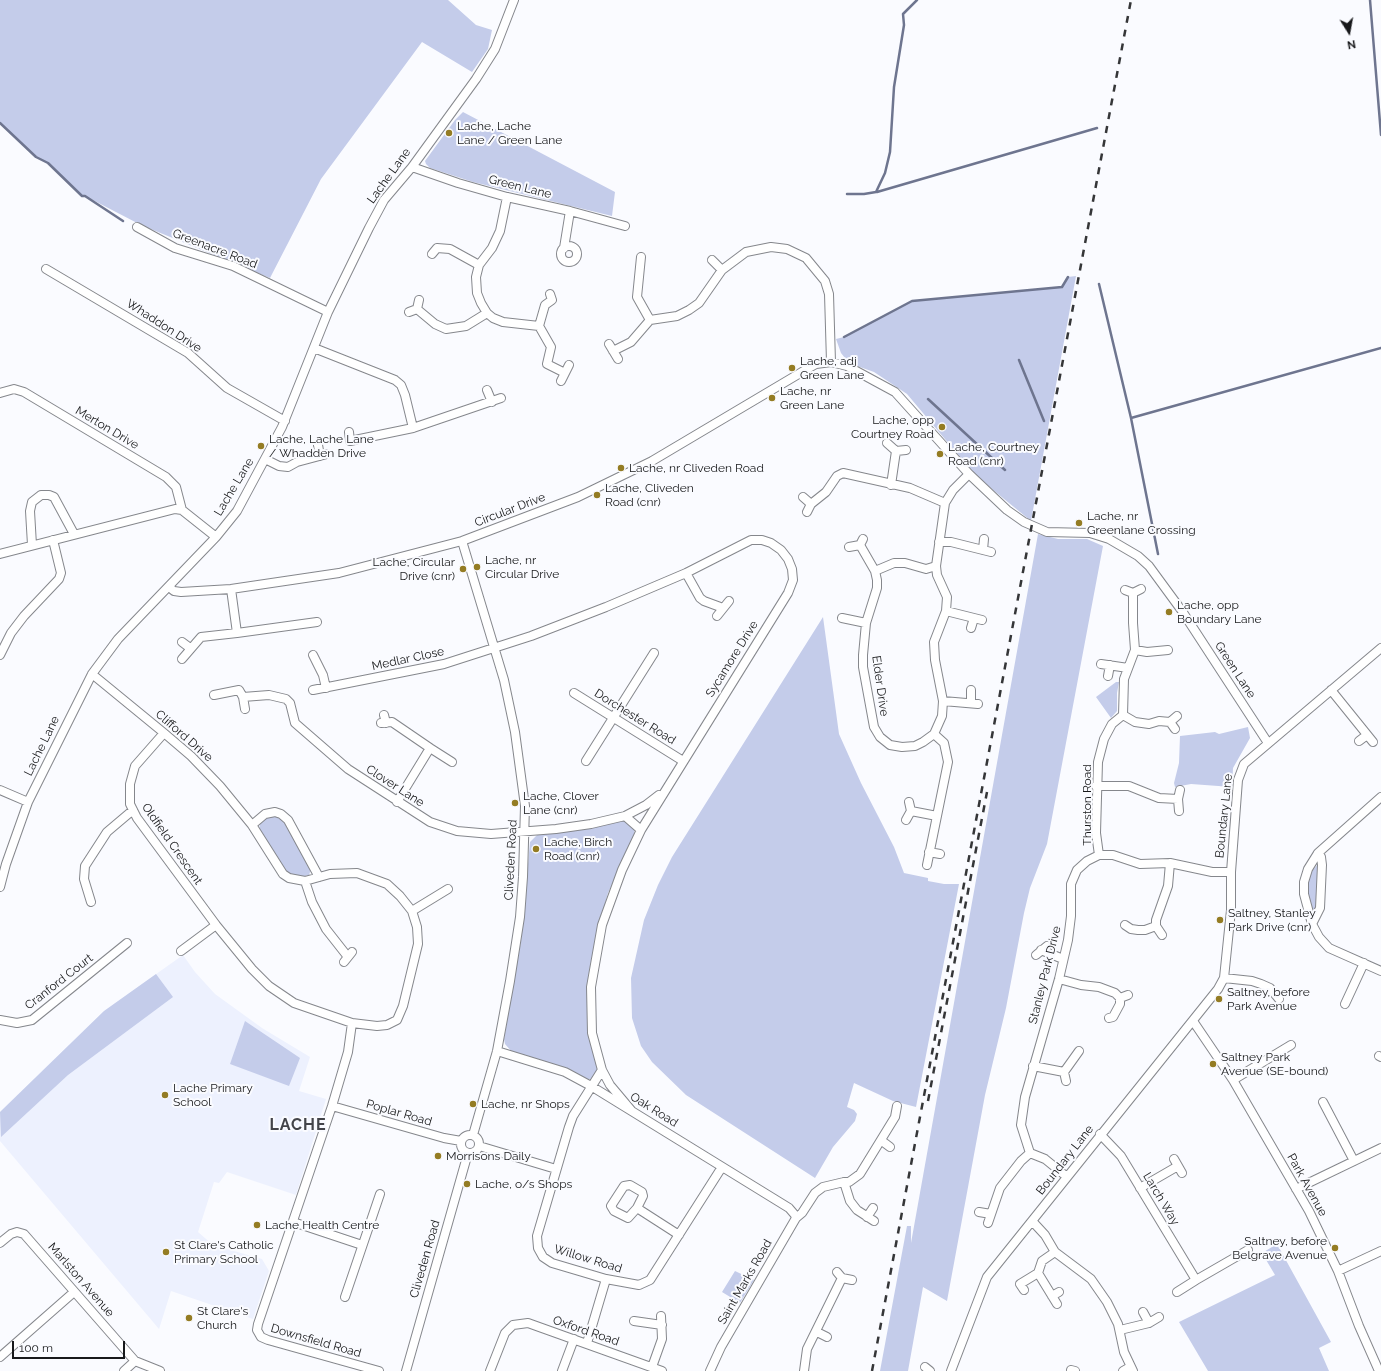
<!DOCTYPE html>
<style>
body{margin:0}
#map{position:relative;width:1381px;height:1371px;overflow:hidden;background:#fafbff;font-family:Raleway,sans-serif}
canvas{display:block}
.north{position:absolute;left:1329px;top:12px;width:40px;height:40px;-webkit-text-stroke:3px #fafbff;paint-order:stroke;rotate:169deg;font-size:11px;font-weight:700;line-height:16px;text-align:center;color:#18191b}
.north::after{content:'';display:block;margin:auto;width:14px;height:18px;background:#18191b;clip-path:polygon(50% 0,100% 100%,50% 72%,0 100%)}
.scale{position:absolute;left:12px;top:1341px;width:113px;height:18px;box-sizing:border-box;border:2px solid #18191b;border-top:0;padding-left:5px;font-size:12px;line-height:14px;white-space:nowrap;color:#18191b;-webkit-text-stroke:3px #fafbff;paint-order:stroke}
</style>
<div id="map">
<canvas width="1381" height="1371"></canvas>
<div class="north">N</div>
<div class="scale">100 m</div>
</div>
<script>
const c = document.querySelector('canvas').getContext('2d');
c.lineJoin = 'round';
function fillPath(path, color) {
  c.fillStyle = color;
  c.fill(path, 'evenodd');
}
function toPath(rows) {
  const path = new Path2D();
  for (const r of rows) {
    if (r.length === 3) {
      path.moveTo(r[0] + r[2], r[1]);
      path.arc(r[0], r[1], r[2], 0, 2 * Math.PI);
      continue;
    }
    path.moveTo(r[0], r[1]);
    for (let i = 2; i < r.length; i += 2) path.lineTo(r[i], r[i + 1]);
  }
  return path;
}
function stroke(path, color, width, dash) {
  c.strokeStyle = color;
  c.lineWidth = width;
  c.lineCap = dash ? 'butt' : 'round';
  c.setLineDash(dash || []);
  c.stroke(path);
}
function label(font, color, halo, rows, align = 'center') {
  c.font = font + ' Raleway,sans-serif';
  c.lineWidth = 4;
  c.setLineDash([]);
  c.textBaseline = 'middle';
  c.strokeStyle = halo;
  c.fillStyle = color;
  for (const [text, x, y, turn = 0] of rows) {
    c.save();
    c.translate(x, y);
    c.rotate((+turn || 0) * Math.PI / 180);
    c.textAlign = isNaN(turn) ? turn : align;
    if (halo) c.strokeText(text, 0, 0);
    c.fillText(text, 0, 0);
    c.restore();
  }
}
fillPath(toPath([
 [183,955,195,972,215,994,262,1028,310,1057,299,1091,326,1099,296,1195,227,1172,219,1183,214,1182,198,1232,213,1245,262,1259,269,1271,253,1319,171,1291,159,1329,0,1141,0,1112,104,1011]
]), '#edf1fe');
fillPath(toPath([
 [0,0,448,0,476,25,492,30,488,49,472,72,422,42,321,179,270,278,141,225,85,196,82,196,48,163,36,157,20,141,4,128,0,123],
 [463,112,615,192,612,216,473,182,430,168,426,164,425,161,455,120],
 [1076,276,1031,521,976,476,907,394,874,372,857,366,845,358,841,353,836,339,844,337,912,301,1062,287,1068,277],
 [1038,534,1058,539,1087,539,1103,546,1047,844,1030,888,1024,913,1006,1008,985,1095,947,1301,923,1287,908,1371,880,1371,907,1226,911,1226,911,1243],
 [823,617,839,734,861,783,894,847,904,873,928,878,928,881,944,884,959,884,916,1107,893,1101,854,1083,847,1107,854,1110,857,1114,855,1121,833,1147,815,1178,686,1095,652,1062,641,1046,632,1018,631,978,644,920,658,885,672,857],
 [1116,682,1119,682,1117,693,1117,711,1111,718,1096,697],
 [1248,727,1250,738,1233,768,1232,787,1191,784,1175,787,1174,783,1179,763,1180,736,1215,732,1219,734],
 [273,815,284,819,311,869,309,875,301,877,294,876,285,870,259,830,260,823,267,816],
 [620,820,629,822,635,827,634,835,608,893,595,939,588,978,587,1005,590,1032,597,1064,597,1072,593,1078,587,1080,512,1052,505,1044,504,1039,521,941,530,842,539,833],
 [1319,863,1316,911,1312,913,1308,896,1309,881,1312,871],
 [156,974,173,997,68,1075,1,1137,0,1112,104,1011],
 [245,1021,300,1058,289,1086,230,1064],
 [1277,1244,1331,1342,1319,1348,1329,1371,1208,1371,1179,1322,1275,1275,1262,1253],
 [735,1271,754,1280,740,1303,722,1292]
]), '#c4ccea');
stroke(toPath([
 [1370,0,1381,135],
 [0,123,36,157,48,163,82,196,85,196,123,221],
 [877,192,1097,128],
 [847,194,864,194,876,192,885,173,890,152,894,87,904,25,903,14,917,0],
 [1099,284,1131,418,1158,554],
 [844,337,912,301,1062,287,1068,277],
 [1019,360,1044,421],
 [928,399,1005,470],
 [1131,418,1381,348]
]), '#6e758f', 2.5);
const minor = toPath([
 [412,167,458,183,507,197,570,211,625,226],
 [507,197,500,231,492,248,479,265,476,277,477,293,481,303,487,313,493,318,503,322,539,326,545,305,552,300,550,294],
 [137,227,175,248,233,266,328,312],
 [569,254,8],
 [564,248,570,211],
 [432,254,437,248,450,249,479,265],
 [641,257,637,297,650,320],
 [712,260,722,270],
 [46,269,188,353,227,388,285,421],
 [417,309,435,324,446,329,466,326,487,313],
 [409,312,417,309,419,300],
 [539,326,551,347,547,364,565,373],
 [609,344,618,359],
 [314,348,395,380,401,385,405,395,413,428],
 [613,351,631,342,650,320,677,316,689,310,699,303,722,270,746,252,771,247,787,249,806,258,825,281,829,294,831,362],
 [561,381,569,365],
 [487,390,492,402],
 [0,393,14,389,24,392,166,477,176,487,182,510],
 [349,432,350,441,413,428,501,398],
 [887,443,896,451,891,485],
 [318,445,320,456],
 [896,451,906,450],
 [265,459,279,466,288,467,297,462,327,454],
 [803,497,811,504],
 [807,512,811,504,826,492,837,476,843,473,910,488,945,503],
 [462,541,504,680,515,732,525,806,523,877,520,917,510,981,497,1051,473,1135],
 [939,542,951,542,991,552],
 [32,545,30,511,32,502,41,495,49,495,54,497,74,534],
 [860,545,875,571,877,580,877,588,866,623,863,655,863,667,874,727,880,737,890,745,902,747,915,746,923,742,934,734,942,716,943,701,935,660,934,642,946,611,947,597,937,575,936,566,945,503,953,490,969,474],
 [849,547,860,545,863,539],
 [983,550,984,539],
 [0,554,175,509,182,510,216,537],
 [875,571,894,563,905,563,926,569,936,566],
 [686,573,700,598,704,601,723,608],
 [169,587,174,591,181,592,231,589,339,573,462,541,578,497,652,461,807,369,816,364,831,362,847,366,895,392,969,474,1007,510,1024,522,1047,532,1090,533,1109,539,1138,556,1149,566,1182,611,1268,743],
 [231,589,237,633,317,622],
 [1125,590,1133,593,1133,623,1135,650,1147,652,1168,650],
 [1133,593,1141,589],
 [946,611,982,620],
 [717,616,729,601],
 [842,618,866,623],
 [971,628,974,618],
 [182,642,190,648],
 [0,655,11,633,24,616,59,579,61,573,53,540],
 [313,655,323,675,326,688],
 [182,659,201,637,237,633],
 [1101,664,1128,668],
 [92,674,164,733,191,756,220,786,252,825,283,874,289,878,305,881,330,874,357,873,387,884,400,896,412,911,417,927,418,944,403,1006,397,1020,387,1025,377,1026,352,1023,294,1003,269,986,252,969,216,925,137,818,130,804,130,784,135,766,164,733],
 [1108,676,1110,665],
 [313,690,444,664,531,636,606,607,686,573,751,540,762,540,771,543,781,550,788,559,792,569,793,580,788,593,641,830,622,870,602,925,591,987,592,1033,602,1070,610,1085,631,1110],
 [1331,690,1373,742],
 [574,693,683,761],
 [214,695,239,690,243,697,269,695,286,699,290,703,295,723,348,769,430,822,457,831,491,834,556,829,591,824,625,816,646,805,659,795],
 [243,697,245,709],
 [943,701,978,704],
 [971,703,971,690],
 [384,715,386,723],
 [1123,715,1135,722,1149,724,1159,721,1170,722,1175,729],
 [1170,722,1177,716],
 [381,723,392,722,430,748,397,802],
 [1359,741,1367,735],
 [430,748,452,762],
 [586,761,654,653],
 [1096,786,1129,786,1159,798,1178,799],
 [0,790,28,802],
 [909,802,911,811],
 [1179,811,1178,799,1180,790],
 [625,816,641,830],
 [906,820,911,811,937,816],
 [252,825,265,814,275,812,281,814,288,820,319,877],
 [929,852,940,854],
 [1318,853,1321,857,1322,865,1320,908,1312,924,1319,937,1329,948,1381,971],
 [1099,855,1096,833,1098,762,1104,739,1112,724,1123,715,1124,679,1135,650],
 [927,865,948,762,944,743,934,734],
 [305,881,312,902,326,929,348,957],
 [0,887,6,864,28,802,92,674,118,639,216,537,237,511,282,427,328,312,369,228,384,200,412,167,476,79,495,49,514,0],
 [91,902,84,879,85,866,107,832,133,810],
 [412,911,448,889],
 [1312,924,1304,894,1304,882,1308,869,1318,853,1381,797],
 [1125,925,1131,929,1138,930,1145,930,1156,926],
 [1162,935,1156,926,1156,920,1168,886,1170,863],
 [1041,950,1063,959],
 [181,951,216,925],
 [1036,955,1047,946],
 [344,962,352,952],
 [1224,978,1252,981,1261,984,1270,988,1279,999],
 [1059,979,1081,985,1099,987,1115,993,1120,998,1120,1004,1113,1017,1109,1018],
 [1120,998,1128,995],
 [1345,1004,1364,963],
 [0,1020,17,1023,32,1020,127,943],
 [1193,1021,1233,1080,1309,1211,1338,1271,1359,1326,1379,1371],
 [352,1023,348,1052,332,1106,258,1324,257,1330,261,1337,268,1340,379,1371],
 [497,1051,565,1072,591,1086,789,1208,795,1215,796,1218,721,1347,710,1371],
 [1379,1056,1381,1057],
 [1033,1066,1064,1072,1079,1051],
 [602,1070,573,1116,569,1127,537,1236,538,1248,543,1257,552,1263,606,1279,639,1285,650,1280,722,1167],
 [1064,1072,1066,1081],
 [1233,1080,1291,1045],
 [1323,1102,1354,1161],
 [332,1106,444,1138,461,1141],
 [1100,1134,1121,1156,1196,1280,1248,1250],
 [470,1144,9],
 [882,1141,890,1147],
 [479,1146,556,1169],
 [1174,1159,1182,1173],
 [1067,1177,1045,1159,1030,1153,1021,1125,1025,1097,1059,979,1068,940,1071,916,1071,884,1077,870,1087,861,1099,855,1113,855,1140,864,1170,863,1212,872,1231,872],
 [844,1182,849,1182,860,1174,895,1117,897,1106],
 [1140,1188,1178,1166],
 [1296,1189,1381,1148],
 [637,1208,643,1196,642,1192,630,1185,624,1186,611,1206,614,1211,628,1218,637,1208,679,1235],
 [979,1212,991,1214],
 [867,1217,873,1208],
 [796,1218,802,1213,815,1193,823,1187,844,1182,850,1201,857,1210,874,1221],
 [293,1222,362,1245],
 [1033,1222,1045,1235,1055,1252,1091,1279,1107,1302,1118,1324,1124,1352,1133,1371],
 [988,1223,1000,1188,1021,1161,1030,1153],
 [0,1243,11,1234,17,1232,24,1234,135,1361,160,1371],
 [1338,1271,1381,1251],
 [1038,1273,1057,1304],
 [842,1278,852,1280],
 [1024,1290,1020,1284,1038,1273,1042,1261,1055,1252],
 [1177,1292,1196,1280],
 [1052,1296,1059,1292],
 [345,1297,380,1194],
 [1143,1312,1149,1323],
 [634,1321,662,1325],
 [1120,1330,1149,1323,1159,1317],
 [817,1332,827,1337],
 [587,1343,606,1279],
 [0,1357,74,1292],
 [652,1367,662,1339,661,1316],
 [925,1367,930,1371],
 [1071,1370,1075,1371],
 [124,1371,135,1361],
 [406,1371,468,1153],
 [490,1371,505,1333,513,1325,528,1323,662,1371],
 [562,1371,574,1339],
 [804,1371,807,1349,842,1278,837,1272],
 [951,1371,987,1277,1218,989,1224,978,1231,910,1231,872,1238,780,1244,764,1381,648],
 [1123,1371,1130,1367]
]);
stroke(minor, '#85878c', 10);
stroke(minor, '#fff', 8);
stroke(toPath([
 [928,1101,987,792],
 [872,1371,1131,0]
]), '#353638', 2.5, [7, 7]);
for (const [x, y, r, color] of [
 [449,133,4,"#947c23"],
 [792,368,4,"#947c23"],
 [772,398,4,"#947c23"],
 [942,427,4,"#947c23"],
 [261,446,4,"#947c23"],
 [940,454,4,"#947c23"],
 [621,468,4,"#947c23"],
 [597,495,4,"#947c23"],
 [1079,523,4,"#947c23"],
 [477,567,4,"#947c23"],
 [463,569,4,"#947c23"],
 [1169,612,4,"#947c23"],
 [515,803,4,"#947c23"],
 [536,849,4,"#947c23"],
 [1220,920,4,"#947c23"],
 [1219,999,4,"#947c23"],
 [1213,1064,4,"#947c23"],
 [165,1095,4,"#947c23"],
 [473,1104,4,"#947c23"],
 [438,1156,4,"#947c23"],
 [467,1184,4,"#947c23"],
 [257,1225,4,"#947c23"],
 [1335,1248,4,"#947c23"],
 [166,1252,4,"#947c23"],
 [189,1318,4,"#947c23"]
]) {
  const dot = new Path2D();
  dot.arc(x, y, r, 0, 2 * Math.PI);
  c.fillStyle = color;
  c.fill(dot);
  stroke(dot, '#fafbff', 1.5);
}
label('12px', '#18191b', '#fafbff', [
 ["Lache, Lache",457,126],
 ["Lane / Green Lane",457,140],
 ["Lache, adj",800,361],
 ["Green Lane",800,375],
 ["Lache, nr",780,391],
 ["Green Lane",780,405],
 ["Lache, opp",934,420,"right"],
 ["Courtney Road",934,434,"right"],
 ["Lache, Lache Lane",269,439],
 ["/ Whadden Drive",269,453],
 ["Lache, Courtney",948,447],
 ["Road (cnr)",948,461],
 ["Lache, nr Cliveden Road",629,468],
 ["Lache, Cliveden",605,488],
 ["Road (cnr)",605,502],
 ["Lache, nr",1087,516],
 ["Greenlane Crossing",1087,530],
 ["Lache, nr",485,560],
 ["Circular Drive",485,574],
 ["Lache, Circular",455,562,"right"],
 ["Drive (cnr)",455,576,"right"],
 ["Lache, opp",1177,605],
 ["Boundary Lane",1177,619],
 ["Lache, Clover",523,796],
 ["Lane (cnr)",523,810],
 ["Lache, Birch",544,842],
 ["Road (cnr)",544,856],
 ["Saltney, Stanley",1228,913],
 ["Park Drive (cnr)",1228,927],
 ["Saltney, before",1227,992],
 ["Park Avenue",1227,1006],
 ["Saltney Park",1221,1057],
 ["Avenue (SE-bound)",1221,1071],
 ["Lache Primary",173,1088],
 ["School",173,1102],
 ["Lache, nr Shops",481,1104],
 ["Morrisons Daily",446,1156],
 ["Lache, o/s Shops",475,1184],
 ["Lache Health Centre",265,1225],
 ["Saltney, before",1327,1241,"right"],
 ["Belgrave Avenue",1327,1255,"right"],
 ["St Clare's Catholic",174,1245],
 ["Primary School",174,1259],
 ["St Clare's",197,1311],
 ["Church",197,1325]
], 'left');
label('12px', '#18191b', '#fafbff', [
 ["Lache Lane",389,176,-54],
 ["Green Lane",520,187,14],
 ["Greenacre Road",215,249,21],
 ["Whaddon Drive",164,326,33],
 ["Merton Drive",107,428,31],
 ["Lache Lane",234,487,-59],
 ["Circular Drive",510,510,-21],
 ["Medlar Close",408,659,-12],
 ["Sycamore Drive",732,659,-58],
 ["Green Lane",1235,670,57],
 ["Elder Drive",880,686,82],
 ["Dorchester Road",635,717,32],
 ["Clifford Drive",184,736,41],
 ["Lache Lane",42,746,-64],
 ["Clover Lane",395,786,33],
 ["Thurston Road",1087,805,-90],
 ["Boundary Lane",1224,816,-84],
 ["Oldfield Crescent",172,844,55],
 ["Cliveden Road",511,860,-87],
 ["Stanley Park Drive",1045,975,-76],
 ["Cranford Court",59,982,-38],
 ["Oak Road",654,1110,32],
 ["Poplar Road",399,1113,16],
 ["Boundary Lane",1065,1160,-52],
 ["Park Avenue",1307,1185,61],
 ["Larch Way",1161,1199,59],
 ["Cliveden Road",425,1259,-74],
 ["Willow Road",588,1259,17],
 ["Marlston Avenue",81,1280,49],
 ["Saint Marks Road",745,1282,-60],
 ["Oxford Road",586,1331,19],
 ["Downsfield Road",316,1341,16]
]);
c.letterSpacing = '1px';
label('bold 16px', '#434449', '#fafbff', [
 ["LACHE",298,1125]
]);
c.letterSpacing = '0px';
</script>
